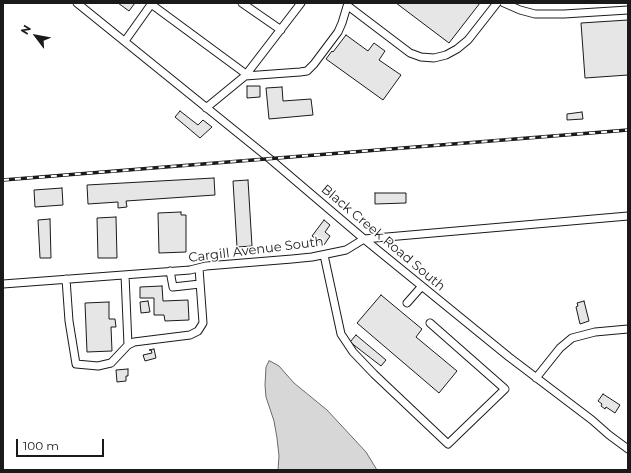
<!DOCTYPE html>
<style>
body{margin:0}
#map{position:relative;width:631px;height:473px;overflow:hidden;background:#fff;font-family:Montserrat,sans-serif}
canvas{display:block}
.frame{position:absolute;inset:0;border:4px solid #1a1a1a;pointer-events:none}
.north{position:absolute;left:16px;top:16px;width:40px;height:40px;-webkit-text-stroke:3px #fff;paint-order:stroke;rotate:302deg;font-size:11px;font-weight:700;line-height:16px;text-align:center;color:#1a1a1a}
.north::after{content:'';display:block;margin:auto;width:14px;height:18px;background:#1a1a1a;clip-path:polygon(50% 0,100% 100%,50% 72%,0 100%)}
.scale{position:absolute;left:16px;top:439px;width:88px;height:18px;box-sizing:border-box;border:2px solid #1a1a1a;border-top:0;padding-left:5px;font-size:12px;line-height:14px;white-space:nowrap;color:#1a1a1a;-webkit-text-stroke:3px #fff;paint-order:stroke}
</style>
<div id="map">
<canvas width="631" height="473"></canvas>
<div class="frame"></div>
<div class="north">N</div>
<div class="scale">100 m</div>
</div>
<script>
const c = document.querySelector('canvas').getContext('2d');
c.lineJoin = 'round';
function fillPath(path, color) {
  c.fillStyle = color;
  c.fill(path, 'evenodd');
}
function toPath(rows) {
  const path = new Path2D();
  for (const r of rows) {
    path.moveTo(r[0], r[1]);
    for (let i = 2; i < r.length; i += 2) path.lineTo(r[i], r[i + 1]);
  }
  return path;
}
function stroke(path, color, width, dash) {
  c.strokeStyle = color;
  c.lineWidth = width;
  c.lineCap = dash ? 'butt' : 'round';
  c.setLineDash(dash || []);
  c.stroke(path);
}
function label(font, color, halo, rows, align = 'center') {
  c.font = font + ' Montserrat,sans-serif';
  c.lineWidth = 3;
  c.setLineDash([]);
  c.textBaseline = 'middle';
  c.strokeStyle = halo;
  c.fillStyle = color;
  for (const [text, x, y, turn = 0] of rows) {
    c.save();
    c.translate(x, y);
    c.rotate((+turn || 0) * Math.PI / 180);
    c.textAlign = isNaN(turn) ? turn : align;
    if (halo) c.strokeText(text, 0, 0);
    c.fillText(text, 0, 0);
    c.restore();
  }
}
const water = toPath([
 [269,361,270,361,279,366,294,383,327,410,366,452,377,470,278,470,279,456,277,438,274,421,266,397,265,385,266,367,269,361]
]);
fillPath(water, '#d7d7d7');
stroke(water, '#6a6a6a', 1);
const building = toPath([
 [118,3,135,3,129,11,118,3],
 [396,3,480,3,449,43,396,3],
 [628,20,628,75,585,78,581,23,628,20],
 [346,35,368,51,374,43,385,51,379,60,401,75,383,100,326,59,332,51,333,52,346,35],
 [247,86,260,86,260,97,247,98,247,86],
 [282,87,283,101,311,99,313,115,269,119,266,88,282,87],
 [180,111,198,125,203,120,212,127,200,138,175,117,180,111],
 [582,112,583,119,567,120,567,114,582,112],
 [214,178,215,195,126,201,127,207,118,208,118,202,88,204,87,185,214,178],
 [248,180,252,246,237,247,233,181,248,180],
 [62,188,63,205,35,207,34,190,62,188],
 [375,193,406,193,406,203,375,204,375,193],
 [181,212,181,215,186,215,186,252,159,253,158,213,181,212],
 [116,217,117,258,98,258,97,218,116,217],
 [50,219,51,258,40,258,38,220,50,219],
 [324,220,330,225,325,232,330,236,324,245,312,236,324,220],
 [162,286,163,301,188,300,189,320,165,321,164,315,154,315,154,298,140,298,140,287,162,286],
 [381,295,422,329,416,337,457,371,439,393,357,323,381,295],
 [148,301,150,312,141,313,140,302,148,301],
 [584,301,589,321,580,324,576,307,578,306,577,303,584,301],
 [109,302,109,319,115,319,116,327,111,327,112,351,87,352,85,303,109,302],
 [356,335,386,360,381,366,350,342,356,335],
 [154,349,156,358,145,361,143,355,152,353,151,350,149,350,154,349],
 [128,369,128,376,126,376,126,381,117,382,116,370,128,369],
 [603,394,620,405,615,413,606,407,605,409,601,406,602,404,598,401,603,394]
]);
fillPath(building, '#e6e6e6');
stroke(building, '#1a1a1a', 1);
const minor = toPath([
 [77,3,270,159,364,239,509,357,592,420,609,435,628,449],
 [242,3,281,30],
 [504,3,520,10,535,14,564,14,628,10],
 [151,4,246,74],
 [348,6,410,53,421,57,434,58,446,55,457,49,468,40,497,3],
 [125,41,152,3],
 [245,76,300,72,307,71,314,64,338,32,342,23,348,3],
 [206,108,245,76,301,3],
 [324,255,341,334,353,352,374,374,448,444,505,389,430,323],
 [170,271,173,287,200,284],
 [125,275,128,345],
 [66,279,69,321,76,364,98,366,111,363,128,345,134,342,190,335,198,331,203,323,199,268],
 [3,284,190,270,206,266,292,259,312,257,346,250,364,239,628,216],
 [407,303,422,286],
 [536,378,560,348,572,338,595,332,628,329]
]);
stroke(minor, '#1a1a1a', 9);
stroke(minor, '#fff', 7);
const rail = toPath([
 [3,180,628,130]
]);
stroke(rail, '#1a1a1a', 3.5);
stroke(rail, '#fff', 2, [6]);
label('13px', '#1a1a1a', '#fff', [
 ["Black Creek Road South",383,238,40],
 ["Cargill Avenue South",256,250,-7]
]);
</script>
